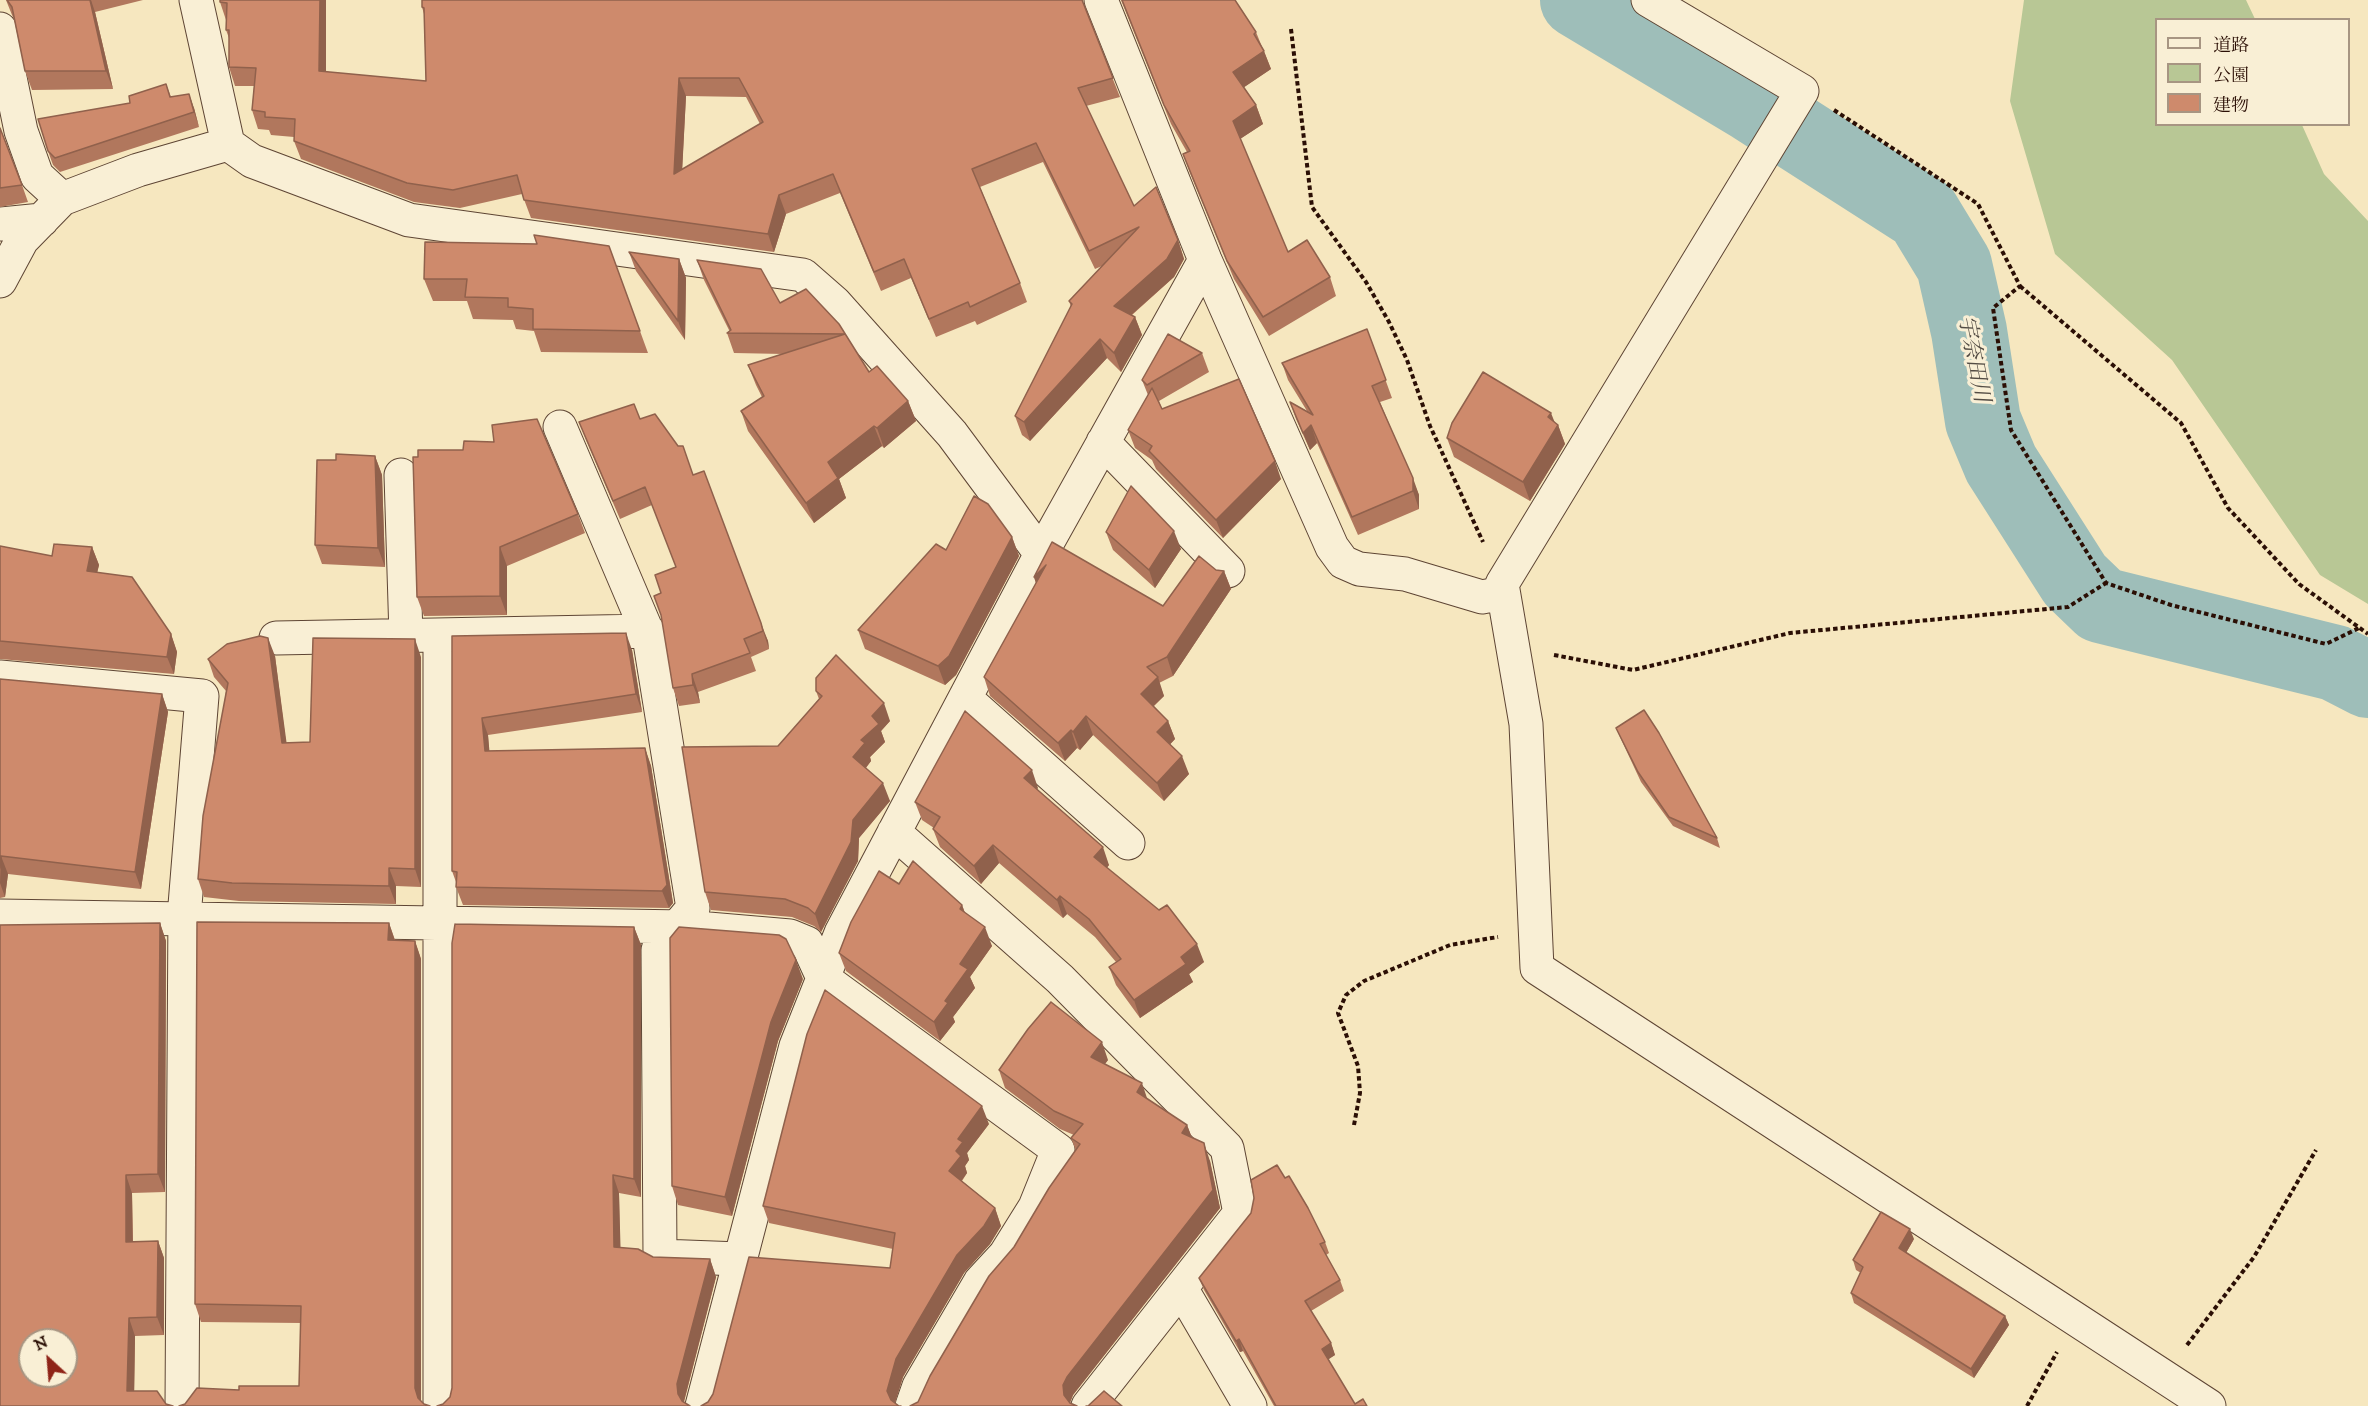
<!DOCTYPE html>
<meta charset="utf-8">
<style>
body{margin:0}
#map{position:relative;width:2368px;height:1406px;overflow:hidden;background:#f6e7bf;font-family:"IM FELL DW Pica","Noto Serif JP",serif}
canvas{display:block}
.legend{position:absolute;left:2155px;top:18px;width:195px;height:108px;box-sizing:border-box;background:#f9efd5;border:2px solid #a79582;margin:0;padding:8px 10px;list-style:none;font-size:18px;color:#2b0f05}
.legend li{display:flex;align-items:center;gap:12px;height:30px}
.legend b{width:30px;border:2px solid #a79582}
.north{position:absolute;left:18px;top:1328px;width:60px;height:60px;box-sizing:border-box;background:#f9efd5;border:2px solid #a79582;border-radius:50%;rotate:334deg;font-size:16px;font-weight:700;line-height:24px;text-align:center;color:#2b0f05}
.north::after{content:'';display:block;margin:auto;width:21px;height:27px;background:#8f2418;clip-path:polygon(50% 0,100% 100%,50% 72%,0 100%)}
</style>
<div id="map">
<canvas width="2368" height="1406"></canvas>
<ul class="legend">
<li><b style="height:8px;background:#f9efd5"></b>道路</li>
<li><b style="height:16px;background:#b8c795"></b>公園</li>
<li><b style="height:16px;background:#ce8a6c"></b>建物</li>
</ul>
<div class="north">N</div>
</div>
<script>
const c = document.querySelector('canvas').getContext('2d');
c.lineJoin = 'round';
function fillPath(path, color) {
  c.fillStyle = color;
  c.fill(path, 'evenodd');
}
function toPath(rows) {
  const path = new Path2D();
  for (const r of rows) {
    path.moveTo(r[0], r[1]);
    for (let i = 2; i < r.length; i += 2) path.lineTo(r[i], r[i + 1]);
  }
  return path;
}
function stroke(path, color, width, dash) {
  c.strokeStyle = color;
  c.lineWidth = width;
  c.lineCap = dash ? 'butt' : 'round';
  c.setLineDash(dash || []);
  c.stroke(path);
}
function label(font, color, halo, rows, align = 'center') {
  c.font = font + ' "IM FELL DW Pica","Noto Serif JP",serif';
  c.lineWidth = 6;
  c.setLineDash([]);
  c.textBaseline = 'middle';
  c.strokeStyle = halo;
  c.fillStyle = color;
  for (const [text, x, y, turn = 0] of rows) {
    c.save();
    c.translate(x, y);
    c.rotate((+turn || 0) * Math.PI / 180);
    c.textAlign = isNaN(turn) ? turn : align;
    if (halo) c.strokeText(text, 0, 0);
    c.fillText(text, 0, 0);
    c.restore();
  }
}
fillPath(toPath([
 [2024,0,2246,0,2255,19,2156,20,2156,124,2302,125,2324,174,2368,221,2368,604,2320,575,2172,360,2055,254,2010,101]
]), '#b8c795');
stroke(toPath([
 [1578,0,1753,105,1923,214,1954,265,1969,331,1983,421,2001,464,2075,580,2101,605,2335,663,2368,680]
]), '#9ebeb9', 76);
const street = toPath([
 [196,0,228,144,252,161,409,220,803,275,835,303,952,434,1041,554],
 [1101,0,1205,260,1332,547,1343,562,1359,569,1405,574,1482,597,1503,593],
 [1648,0,1802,91,1502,584,1526,724,1537,968,2209,1406],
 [0,29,21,131,37,176,62,199],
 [0,224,42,220],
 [0,281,22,240,62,199,138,170,228,144],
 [560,427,649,636,693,908,658,950,660,1256,740,1259],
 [1103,442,1228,571],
 [401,475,406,636],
 [276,638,648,631],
 [0,677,202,696,185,905,182,1406],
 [965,698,1128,843],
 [894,832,1060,979,1227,1148,1240,1213,1088,1406],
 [0,916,685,927,790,936,807,943,823,978,1058,1150,1035,1207,1005,1255,980,1282,919,1386,912,1406],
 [1181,1288,1250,1406],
 [440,1406,440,635],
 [702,1406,796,1046,841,933,1041,554,1205,260]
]);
stroke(street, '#5e4534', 35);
stroke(toPath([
 [1291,29,1312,207,1366,282,1389,322,1407,360,1430,426,1483,542],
 [1834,110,1978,204,2020,286,1993,308,2011,430,2106,583,2171,605,2326,644,2359,628],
 [2020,286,2181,423,2228,508,2299,584,2368,634],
 [1554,655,1633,670,1790,633,2068,607,2106,583],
 [1354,1125,1360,1093,1358,1066,1338,1013,1346,995,1364,981,1450,945,1498,937],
 [2187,1345,2254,1257,2316,1150],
 [2027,1406,2057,1352]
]), '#2b0f05', 4, [4.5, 3]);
stroke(street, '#f9efd5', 33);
fillPath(toPath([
 [6,0,143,0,95,12,113,89,32,90,25,71,14,19,12,15],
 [326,0,326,72,426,81,424,14,422,7,1083,0,1083,4,1120,97,1086,106,1134,206,1178,240,1184,259,1174,277,1132,315,1135,317,1142,335,1121,372,1107,358,1030,441,1022,435,1015,416,1071,307,1069,301,1102,266,1095,269,1043,162,980,187,1020,283,1027,302,977,325,975,321,936,337,911,278,881,291,840,193,786,214,774,252,531,218,522,194,460,208,414,202,301,159,294,141,294,137,271,135,269,130,258,129,252,110,254,86,235,86,229,67,229,38,226,30,226,20,220,2],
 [686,96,746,97,760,124,682,170],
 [1121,0,1235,0,1256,32,1271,69,1244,87,1256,105,1263,124,1240,139,1288,252,1330,277,1336,296,1269,336,1234,279,1190,173,1183,154,1187,152,1171,124],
 [166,84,171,97,194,108,199,127,60,172,53,165,48,151,130,103],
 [0,128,22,185,28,202,0,207],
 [609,246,648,353,541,352,534,331,516,329,513,320,473,319,467,301,433,301,424,279],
 [629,252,679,259,686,278,685,340,636,271],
 [697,260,780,303,839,324,869,372,908,401,916,421,884,448,882,446,839,479,846,498,814,523,748,431,741,411,762,397,756,385,748,365,784,354,734,353,727,333,730,332,704,280],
 [1367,329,1392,398,1380,402,1419,495,1419,509,1358,535,1317,443,1310,450,1296,419,1290,402,1307,411,1288,380,1282,363],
 [1202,353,1209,372,1159,401,1162,409,1281,479,1223,538,1156,469,1152,460,1135,448,1128,430,1148,395,1142,380],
 [640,419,693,475,768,641,769,649,751,657,756,671,698,692,700,703,679,706,673,688,661,593,676,567,652,505,620,519,586,440,579,422],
 [1554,422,1558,425,1565,444,1530,501,1454,457,1447,438],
 [375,456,382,475,385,567,322,564,315,545,336,460],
 [413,457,578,514,585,533,507,566,507,615,424,616,417,597],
 [1106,532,1181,549,1155,588,1113,550],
 [1012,537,1019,556,956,675,945,685,865,649,858,630,946,550],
 [0,546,52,556,92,547,99,565,97,573,171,634,177,652,174,674,0,659],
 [1216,570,1224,571,1231,589,1173,676,1159,683,1164,696,1154,706,1168,721,1175,739,1170,744,1189,774,1164,801,1093,735,1080,750,1077,748,1065,761,990,696,984,677,1036,583,1034,577,1163,606],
 [452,636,632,650,642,712,488,735,489,751,645,748,651,766,673,903,669,908,463,905,456,887,456,882,452,871],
 [275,656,286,743,310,742,421,657,421,887,396,886,396,904,239,901,204,897,198,879,226,691,214,677,208,659],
 [0,679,162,694,168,712,141,889,8,874,5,897,0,898],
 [816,691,890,721,881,731,885,742,870,757,871,761,866,768,890,801,859,838,858,861,821,932,814,926,792,917,711,910,705,892,778,746,819,699],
 [1616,728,1717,838,1720,848,1673,826,1641,782,1620,737],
 [1038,788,1037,789,1109,865,1107,868,1204,962,1189,974,1193,982,1140,1018,1116,985,1109,967,1116,962,1095,937,1067,914,1063,918,999,863,981,884,940,847,933,829,934,828,922,820,915,802],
 [899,884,962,905,965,913,992,946,970,977,975,988,953,1017,955,1022,940,1041,846,971,839,953],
 [160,923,166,941,165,1192,132,1193,133,1242,158,1241,164,1258,164,1335,135,1336,134,1391,166,1404,0,1406],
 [389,923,395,940,415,941,421,959,421,1402,424,1404,239,1390,299,1386,301,1323,201,1322,195,1304],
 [634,927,641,945,641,1197,619,1193,620,1247,653,1257,710,1259,716,1277,684,1402,443,1404,450,1397],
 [803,979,778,1041,732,1216,678,1205,672,1186],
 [1108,1060,1105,1064,1148,1099,1187,1125,1192,1138,1210,1161,1220,1208,1073,1395,1070,1402,1070,1403,918,1402,1076,1151,1071,1138,1074,1135,1060,1129,1005,1088,999,1070],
 [989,1124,967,1153,969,1160,965,1166,967,1173,962,1181,995,1208,1001,1226,990,1244,964,1273,903,1377,895,1403,899,1406,708,1402,890,1268,893,1249,769,1223,763,1206],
 [1251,1213,1325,1242,1329,1253,1326,1255,1340,1280,1344,1291,1311,1311,1331,1343,1335,1355,1328,1359,1355,1404,1367,1406,1274,1406,1243,1351,1240,1352,1204,1290,1199,1278],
 [1914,1239,1906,1253,2005,1316,2009,1325,1974,1378,1854,1303,1851,1293,1861,1273,1856,1270,1853,1260]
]), '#b1775d');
fillPath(toPath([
 [90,0,91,0,95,12,113,89,106,71],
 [320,0,326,0,326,90,319,71],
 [1264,51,1271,69,1240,90,1233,72],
 [679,78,686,96,681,193,674,174],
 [189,94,194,108,199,127,194,112],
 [1256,105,1263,124,1240,139,1233,121],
 [779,195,786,214,774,252,768,234],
 [1178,240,1184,259,1174,277,1121,324,1114,306],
 [679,259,686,278,685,340,678,321],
 [1135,317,1142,335,1121,372,1114,353],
 [1100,339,1107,358,1030,441,1024,422],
 [908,401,916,421,884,448,877,428],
 [1551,413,1557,428,1558,425,1565,444,1530,501,1523,482,1548,417],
 [1311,425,1317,443,1310,450,1303,433],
 [874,426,882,446,839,479,846,498,814,523,806,503,828,462],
 [375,456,382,475,385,567,378,548],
 [1275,461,1281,479,1223,538,1216,520],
 [1413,478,1419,495,1419,509,1413,491],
 [1174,531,1181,549,1155,588,1149,570],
 [1012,537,1019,556,956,675,945,685,938,666],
 [92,547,99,565,93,589,87,571],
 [500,547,507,566,507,615,500,596],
 [1046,565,1040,595,1034,577],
 [1224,571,1231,589,1173,676,1167,657],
 [761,623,768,641,769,649,763,631],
 [626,633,632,650,642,712,636,694],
 [171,634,177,652,174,674,167,657],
 [268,638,275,656,289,761,282,743],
 [415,639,421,657,421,887,415,869],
 [692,674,698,692,700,703,693,685],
 [1158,677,1164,696,1147,712,1141,694],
 [162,694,168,712,141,889,135,872],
 [884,703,890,721,881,731,885,742,870,757,871,761,860,775,853,757,872,716],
 [1086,716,1093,735,1080,750,1073,732],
 [482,718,488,735,491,768,485,751],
 [1168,721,1175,739,1164,751,1157,732],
 [1071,730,1077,748,1065,761,1058,743],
 [645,748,651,766,673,903,669,908,662,891],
 [1182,756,1189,774,1164,801,1157,783],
 [1032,770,1038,788,1031,796,1024,778],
 [883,783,890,801,859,838,858,861,821,932,815,914,853,820],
 [993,845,999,863,981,884,974,866],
 [1103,847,1109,865,1100,875,1094,857],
 [1,856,8,874,5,897,0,883],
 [389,868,396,886,396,904,389,886],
 [1060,896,1067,914,1063,918,1057,900],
 [962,905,969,924,960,909],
 [160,923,166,941,165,1192,158,1174],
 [389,923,395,941,388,940],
 [634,927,641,945,641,1197,634,1179],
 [985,927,992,946,970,977,975,988,953,1017,955,1022,940,1041,934,1022,945,1001,960,964],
 [415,941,421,959,421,1406,415,1388],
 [1197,944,1204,962,1189,974,1193,982,1140,1018,1134,1000,1181,957],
 [796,960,803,979,778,1041,732,1216,725,1197,771,1022],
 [1102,1042,1108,1060,1097,1074,1091,1057],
 [1142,1083,1148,1101,1137,1092],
 [982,1106,989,1124,967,1153,969,1160,965,1166,967,1173,956,1188,949,1171,956,1151,958,1139],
 [1187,1125,1194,1143,1182,1133],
 [1204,1143,1210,1161,1220,1208,1073,1395,1070,1403,1064,1395,1063,1385,1067,1377],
 [126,1175,132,1193,133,1260,126,1242],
 [613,1175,619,1193,621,1264,614,1247],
 [995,1208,1001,1226,990,1244,964,1273,903,1377,894,1406,887,1391,896,1359,957,1255],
 [1910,1229,1914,1239,1903,1258,1899,1248],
 [158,1241,164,1258,164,1335,157,1317],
 [710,1259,716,1277,684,1401,684,1406,678,1394,677,1384],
 [2005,1316,2009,1325,1974,1378,1971,1369],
 [129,1318,135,1336,134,1406,127,1391],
 [1239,1339,1243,1351,1240,1352,1236,1341],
 [1331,1343,1335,1355,1326,1361,1322,1349]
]), '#90614c');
const building = toPath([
 [7,0,90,0,106,71,25,71,12,7,7,0],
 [220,0,320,0,319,71,426,81,424,8,422,7,422,0,1082,0,1113,78,1078,88,1134,206,1156,187,1178,240,1167,259,1114,306,1135,317,1114,353,1100,339,1024,422,1015,416,1072,304,1069,301,1139,227,1089,251,1036,143,972,169,1020,283,970,307,968,302,929,319,904,259,874,272,833,174,779,195,768,234,524,200,517,175,453,190,407,183,294,141,295,119,265,117,265,112,252,110,256,68,229,67,229,30,226,30,227,3,220,2,220,0],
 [679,78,739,78,763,122,674,174,679,78],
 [1122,0,1235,0,1256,32,1254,34,1264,51,1233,72,1256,105,1233,121,1288,252,1307,240,1330,277,1263,317,1227,261,1183,154,1190,151,1164,105,1122,0],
 [166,84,170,97,189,94,194,112,55,158,48,151,38,119,130,103,129,96,166,84],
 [0,128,22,185,0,188,0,128],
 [534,235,609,246,640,331,533,329,533,309,508,307,508,298,465,297,467,279,424,279,425,242,537,244,534,235],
 [629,252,679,259,678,321,629,252],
 [697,260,761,269,780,303,806,289,839,324,869,372,877,366,908,401,877,428,874,426,828,462,838,478,806,503,741,411,764,396,748,365,845,334,727,333,731,330,697,260],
 [1367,329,1386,380,1372,386,1413,478,1413,491,1352,517,1311,425,1303,433,1290,402,1313,415,1282,363,1367,329],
 [1168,334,1202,353,1147,385,1142,380,1168,334],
 [1483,372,1551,413,1548,417,1558,425,1523,482,1447,438,1452,423,1483,372],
 [1239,379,1275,461,1216,520,1149,451,1152,446,1128,430,1152,388,1162,409,1239,379],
 [634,404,640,419,655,414,678,446,683,446,693,475,704,471,761,623,763,631,744,639,750,653,692,674,693,685,673,688,661,615,654,596,661,593,655,575,676,567,645,487,613,501,579,422,634,404],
 [537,419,578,514,500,547,500,596,417,597,413,457,418,457,418,450,463,450,464,441,494,442,492,425,537,419],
 [336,454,375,456,378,548,315,545,317,460,336,460,336,454],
 [1131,486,1174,531,1149,570,1106,532,1131,486],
 [974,496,988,504,1012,537,949,656,938,666,858,630,936,544,946,550,974,496],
 [1052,542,1163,606,1199,556,1216,570,1224,571,1167,657,1147,667,1158,677,1141,694,1168,721,1157,732,1182,756,1157,783,1086,716,1073,732,1071,730,1058,743,984,677,1046,565,1034,577,1052,542],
 [54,544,92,547,87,571,132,577,171,634,167,657,0,641,0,546,52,556,54,544],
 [626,633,636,694,482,718,485,751,645,748,667,885,662,891,456,887,457,872,452,871,452,636,626,633],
 [260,636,268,638,282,743,310,742,313,638,415,639,415,869,389,868,389,886,232,883,198,879,203,816,228,683,208,659,227,644,260,636],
 [836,655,884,703,872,716,879,724,861,740,865,743,853,757,883,783,853,820,851,842,815,914,808,908,785,899,705,892,682,747,778,746,822,696,816,691,816,678,836,655],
 [0,679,162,694,135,872,1,856,0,868,0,679],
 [1644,710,1659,733,1717,838,1669,817,1638,772,1616,728,1644,710],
 [965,711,1032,770,1024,778,1103,847,1094,857,1159,910,1167,905,1197,944,1181,957,1186,964,1134,1000,1109,967,1121,959,1089,919,1060,896,1057,900,993,845,974,866,933,829,940,817,915,802,965,711],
 [913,861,962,905,960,909,985,927,960,964,968,969,945,1001,948,1003,934,1022,839,953,851,922,879,871,899,884,913,861],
 [197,922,389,923,388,940,415,941,415,1388,418,1398,424,1404,430,1406,179,1406,185,1404,197,1388,239,1390,239,1386,299,1386,301,1306,195,1304,197,922],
 [160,923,158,1174,126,1175,126,1242,158,1241,157,1317,129,1318,127,1391,157,1391,166,1404,173,1406,0,1406,0,925,160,923],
 [30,1340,66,1340,66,1376,30,1376,30,1340],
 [455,924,634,927,634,1179,613,1175,614,1247,638,1249,653,1257,710,1259,677,1384,678,1394,682,1401,690,1406,437,1406,443,1404,450,1397,452,1388,452,943,455,924],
 [679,927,779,935,786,939,796,960,771,1022,725,1197,672,1186,670,938,679,927],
 [825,990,982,1106,958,1139,963,1142,956,1151,961,1156,949,1171,995,1208,984,1226,957,1255,896,1359,887,1391,891,1400,899,1406,901,1406,701,1406,708,1402,713,1394,749,1257,890,1268,895,1233,763,1206,807,1034,825,990],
 [1051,1002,1102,1042,1091,1057,1142,1083,1137,1092,1187,1125,1182,1133,1204,1143,1213,1190,1067,1377,1063,1385,1064,1395,1070,1403,1077,1406,910,1406,918,1402,930,1376,989,1276,1014,1247,1049,1188,1080,1144,1071,1138,1083,1124,1054,1111,999,1070,1028,1029,1051,1002],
 [1277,1165,1285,1178,1289,1176,1308,1208,1325,1242,1320,1244,1340,1280,1305,1301,1331,1343,1322,1349,1355,1404,1363,1399,1367,1406,1276,1406,1239,1339,1236,1341,1199,1278,1251,1213,1254,1198,1251,1180,1277,1165],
 [1881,1212,1910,1229,1899,1248,2005,1316,1971,1369,1851,1293,1863,1267,1853,1260,1881,1212],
 [1104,1391,1122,1406,1086,1406,1088,1406,1104,1391]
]);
fillPath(building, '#ce8a6c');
stroke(building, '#90614c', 1.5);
label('italic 22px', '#534c44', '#f9efd5', [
 ["宇奈田川",1972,359,79]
]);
</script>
